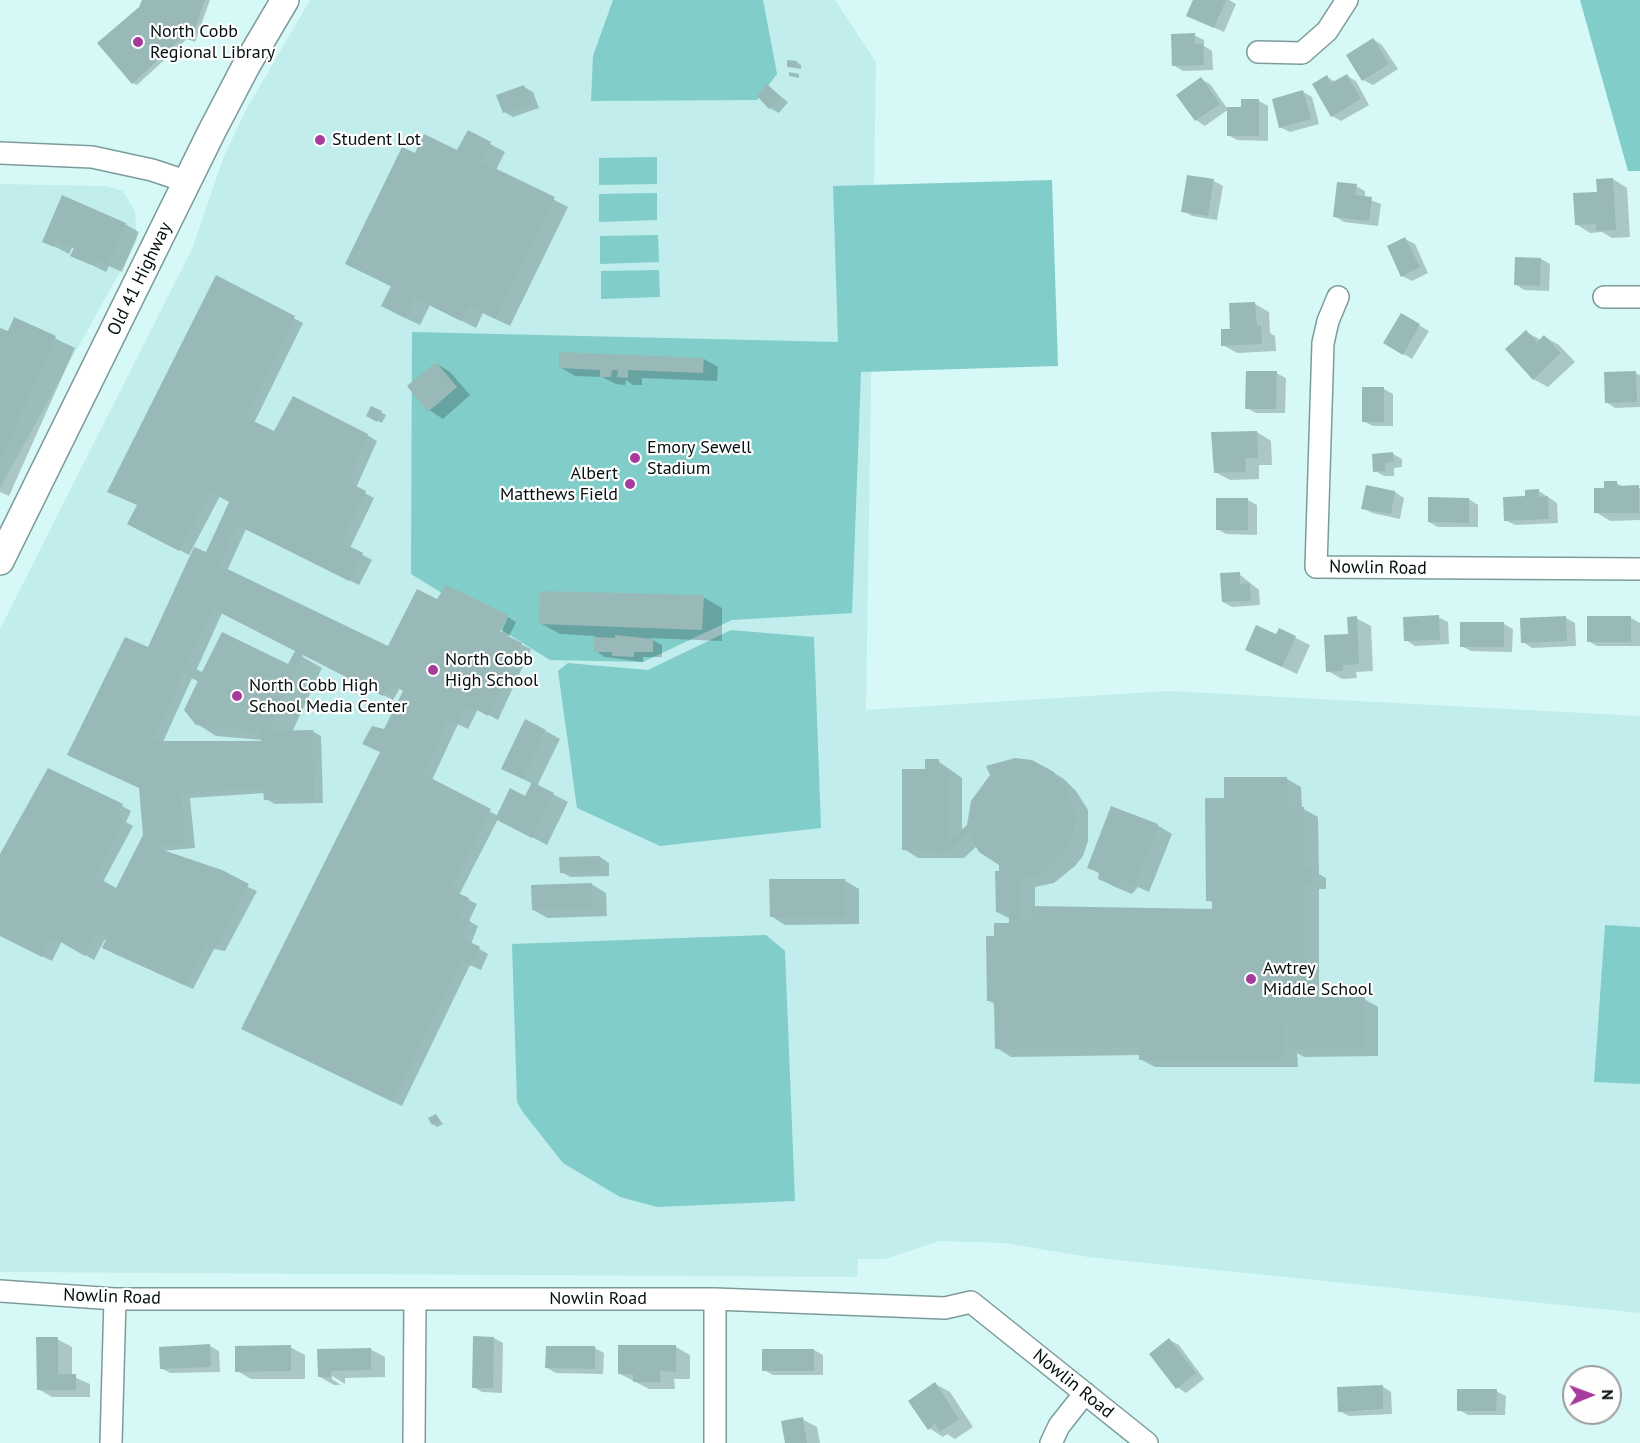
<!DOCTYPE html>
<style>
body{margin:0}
#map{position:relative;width:1640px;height:1443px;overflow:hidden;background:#d6f9f7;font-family:"PT Sans",sans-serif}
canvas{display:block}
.north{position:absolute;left:1562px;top:1365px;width:60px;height:60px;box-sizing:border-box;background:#fefefe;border:2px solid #9a9e9e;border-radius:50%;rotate:89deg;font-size:16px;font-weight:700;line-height:24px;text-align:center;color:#040f0f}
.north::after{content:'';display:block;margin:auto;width:21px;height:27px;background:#a63b9c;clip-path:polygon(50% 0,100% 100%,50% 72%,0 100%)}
</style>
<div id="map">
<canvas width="1640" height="1443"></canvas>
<div class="north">N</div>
</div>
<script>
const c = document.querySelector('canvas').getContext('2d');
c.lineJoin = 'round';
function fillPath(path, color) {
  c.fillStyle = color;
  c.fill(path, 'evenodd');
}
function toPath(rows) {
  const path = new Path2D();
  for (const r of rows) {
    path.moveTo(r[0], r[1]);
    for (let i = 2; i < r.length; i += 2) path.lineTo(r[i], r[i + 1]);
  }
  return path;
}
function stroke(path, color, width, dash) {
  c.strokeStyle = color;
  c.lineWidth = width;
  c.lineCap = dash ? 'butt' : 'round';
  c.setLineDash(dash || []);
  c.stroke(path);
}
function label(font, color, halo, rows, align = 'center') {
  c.font = font + ' "PT Sans",sans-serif';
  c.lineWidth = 4.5;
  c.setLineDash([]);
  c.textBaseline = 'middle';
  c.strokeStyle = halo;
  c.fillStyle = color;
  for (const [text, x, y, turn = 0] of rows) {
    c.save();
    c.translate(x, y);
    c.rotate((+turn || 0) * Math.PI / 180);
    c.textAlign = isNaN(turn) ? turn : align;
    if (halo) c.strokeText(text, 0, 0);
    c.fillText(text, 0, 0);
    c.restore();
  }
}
fillPath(toPath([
 [310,0,835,0,876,62,866,710,1169,691,1640,716,1640,1313,1088,1257,1004,1243,939,1241,885,1259,858,1259,857,1277,0,1272,0,629,192,249,224,156,246,110],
 [0,184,106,186,123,191,135,211,137,241,0,488]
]), '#c1edec');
fillPath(toPath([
 [613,0,763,0,777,74,757,100,591,101,593,56],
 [1580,0,1640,0,1640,171,1628,171],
 [657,157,657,184,599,185,599,158],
 [1052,180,1058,366,861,372,852,613,732,620,643,662,550,660,411,574,412,332,838,342,833,186],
 [657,193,657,220,599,222,599,194],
 [658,235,659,262,600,264,600,236],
 [659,270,660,297,601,299,601,271],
 [731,630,814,637,821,828,660,846,577,808,558,671,568,663,648,670],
 [1605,925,1640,927,1640,1084,1594,1082],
 [766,935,785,951,795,1201,657,1207,620,1197,563,1163,522,1111,517,1102,512,944]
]), '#81cdca');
fillPath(toPath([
 [143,0,210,0,195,42,187,39,137,85,133,83],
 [1195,0,1229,0,1236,4,1224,32,1197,20],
 [1194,35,1204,40,1204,46,1212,51,1213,70,1183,71,1173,65],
 [1373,39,1382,45,1398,69,1373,85,1363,80],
 [797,62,801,65,801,69,788,67],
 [789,72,799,74,799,78,789,76],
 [1347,76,1356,81,1369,105,1341,121,1332,116,1327,77,1336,82],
 [1201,79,1210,84,1227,108,1243,109,1259,101,1268,106,1268,141,1237,140,1228,135,1229,109,1205,126,1196,120],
 [767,86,788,102,779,113,770,108],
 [524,87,533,92,539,108,513,117,504,112],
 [1303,92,1312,97,1319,124,1290,132,1280,127],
 [468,132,505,152,496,170,568,207,510,326,483,313,476,328,430,305,420,325,397,314,392,287,347,264,416,155,458,152],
 [1613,179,1627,188,1630,237,1612,238,1602,232,1590,233,1576,224,1598,193],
 [1214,181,1223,186,1217,220,1192,216,1183,211],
 [1356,186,1365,191,1365,198,1381,204,1378,226,1344,222,1334,216],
 [125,224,139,232,122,272,109,266,106,272,72,255,75,249,72,248,69,254,44,241],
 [1405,239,1415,244,1428,273,1412,281,1402,276],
 [1541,259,1550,264,1549,291,1524,290,1515,284],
 [217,277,303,323,254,423,275,433,367,435,377,441,356,488,374,498,350,548,372,560,359,585,246,529,227,571,389,648,498,640,508,617,516,622,508,638,531,649,498,720,478,709,468,729,458,724,432,780,498,816,526,798,533,784,517,776,546,731,560,739,537,786,568,802,547,845,498,819,459,895,477,904,469,921,478,926,471,944,488,954,481,970,470,965,402,1106,252,1033,381,752,384,731,405,691,400,688,393,700,297,651,296,653,322,668,292,732,312,731,321,736,323,803,275,804,266,799,265,793,190,798,195,848,162,851,257,891,225,951,214,949,193,989,113,953,105,939,94,960,62,941,52,961,0,935,0,858,122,806,131,811,126,822,133,826,103,882,117,890,145,836,148,649,207,554,231,502,220,496,189,555,138,528,139,506],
 [222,613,296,651,289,666,203,674,196,671],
 [192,678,199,682,197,724,216,736,262,740,262,742,163,742],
 [1255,304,1269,312,1270,333,1275,336,1276,351,1237,353,1223,345],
 [1401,315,1429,331,1412,359,1385,343],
 [15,319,75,348,9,496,0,492,0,330,9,333],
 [1526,332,1541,340,1545,337,1559,345,1575,362,1548,387,1533,379],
 [704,359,718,367,717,381,642,378,642,385,633,385,626,380,625,385,616,384,602,377,575,376,560,367],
 [436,363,450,372,470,395,443,419,429,410],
 [1276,373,1286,378,1285,413,1256,413,1247,408],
 [1635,373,1640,375,1640,407,1615,408,1606,402],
 [1384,389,1393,394,1393,426,1373,426,1363,421],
 [372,408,386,415,382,423,368,416],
 [1257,432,1271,441,1272,465,1259,465,1259,479,1230,480,1215,472],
 [1393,454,1402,459,1402,467,1394,468,1394,476,1384,476,1375,471],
 [1616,483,1624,487,1640,488,1640,520,1610,521,1596,512,1605,489],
 [1367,487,1395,492,1404,498,1400,519,1372,513,1363,508],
 [1539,491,1557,503,1558,523,1515,525,1505,520,1526,497],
 [1469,499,1478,505,1478,527,1438,527,1429,522],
 [1248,500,1257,505,1257,535,1226,534,1217,529],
 [1239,574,1259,590,1260,605,1232,607,1223,602],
 [703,597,722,608,722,641,649,638,662,645,662,657,643,657,643,662,605,657,596,651,595,636,560,634,540,623],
 [1438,617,1448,622,1449,644,1415,646,1406,640],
 [1356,618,1371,626,1373,671,1356,672,1357,678,1342,679,1328,671,1350,635],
 [1566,618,1575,623,1576,646,1532,648,1523,642],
 [1588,618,1631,618,1640,623,1640,646,1597,646,1588,641],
 [1504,624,1513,629,1512,652,1471,651,1461,646],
 [1280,630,1310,645,1297,674,1261,657],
 [1016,760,1049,770,1064,779,1076,791,1088,810,1088,841,1083,856,1075,866,1054,883,1035,887,1035,908,1214,910,1214,903,1208,900,1226,799,1287,779,1301,787,1302,808,1318,817,1319,874,1326,878,1326,889,1319,889,1319,999,1364,999,1378,1007,1378,1056,1304,1057,1297,1053,1298,1067,1155,1067,1140,1059,1140,1055,1011,1057,997,1048,996,1005,988,1000,996,938,1011,924,1010,919,997,912,1001,865,977,846,964,858,918,858,904,849,926,770,938,761,962,778,962,832,969,826,991,775,987,767],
 [1157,825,1172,834,1149,892,1138,887,1132,894,1115,887,1100,879,1100,874,1088,867],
 [600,857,609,863,609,876,571,877,561,872],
 [844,880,859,889,859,924,785,925,771,916],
 [591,884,606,893,607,916,548,918,533,910],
 [436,1115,443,1124,437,1127,433,1124],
 [494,1338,503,1343,502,1393,482,1392,473,1387],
 [57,1339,72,1347,72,1376,90,1384,90,1397,52,1397,38,1389],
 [1169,1340,1179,1345,1204,1379,1186,1393,1177,1387],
 [210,1346,219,1351,220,1372,170,1373,161,1368],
 [290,1347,305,1355,305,1379,251,1379,237,1371],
 [620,1347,676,1347,690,1355,690,1379,674,1379,675,1389,649,1389,620,1374],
 [595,1348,604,1353,603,1374,556,1373,547,1368],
 [370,1349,385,1357,385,1377,345,1378,345,1384,332,1376,332,1379,341,1385,334,1385,320,1377],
 [814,1350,823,1355,823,1375,773,1375,764,1370],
 [935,1384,950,1392,973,1427,955,1439,947,1434,943,1437,929,1428],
 [1382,1386,1391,1392,1392,1414,1349,1416,1339,1411],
 [1496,1391,1506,1396,1505,1415,1468,1415,1459,1410],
 [802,1419,817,1427,820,1443,786,1443]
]), '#0003');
fillPath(toPath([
 [142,0,205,0,191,40,182,38,132,84,97,43,139,7],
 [1193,0,1226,0,1214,28,1186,16],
 [1195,33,1195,44,1203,44,1204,65,1172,66,1171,34],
 [1373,38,1389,64,1362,81,1346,55],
 [787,60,797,61,797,67,787,67],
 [1347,74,1361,99,1331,117,1312,84,1327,75,1331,83],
 [1201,77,1220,104,1195,121,1176,95],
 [767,84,780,96,769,109,757,96],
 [524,85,531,103,503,113,496,95],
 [1303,90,1311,119,1279,128,1272,99],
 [1241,99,1259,99,1259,136,1227,136,1227,107,1241,107],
 [468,130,491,142,482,162,555,197,495,319,469,306,461,321,415,298,405,318,381,306,391,286,345,264,402,147,415,153,424,134,457,150],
 [1187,175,1214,179,1208,216,1181,212],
 [1613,178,1616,230,1596,231,1596,224,1575,225,1573,193,1597,192,1596,179],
 [1337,182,1357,184,1355,195,1372,197,1369,221,1333,217],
 [62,195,126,223,108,265,94,259,91,265,70,256,74,248,57,241,54,247,42,242],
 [1405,237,1420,267,1401,277,1387,246],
 [1515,257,1541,258,1540,286,1514,285],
 [216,275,295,316,245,417,274,431,293,396,368,434,348,482,366,491,341,542,363,553,349,581,237,525,219,565,388,646,417,589,437,599,446,585,508,615,500,632,522,643,488,716,468,705,458,725,448,720,423,774,491,809,451,890,469,898,460,916,470,920,462,938,480,947,471,966,461,961,393,1102,241,1029,380,752,362,744,372,726,384,729,403,691,390,684,383,696,303,655,268,731,313,730,314,799,264,800,263,788,181,793,186,844,154,847,222,870,249,884,215,947,205,945,184,985,102,948,107,937,96,933,85,956,52,937,42,957,0,936,0,854,48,768,123,804,117,816,124,819,95,876,116,888,143,835,139,788,67,755,125,637,148,647,194,547,206,552,229,502,211,492,179,551,127,524,137,505,107,492],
 [213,609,295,651,288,664,222,632,202,672,187,665],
 [183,674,198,681,184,710,196,725,260,732,261,741,152,741],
 [1255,302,1257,326,1261,326,1262,344,1221,346,1221,329,1230,329,1229,303],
 [1401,313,1420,324,1403,355,1383,343],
 [14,317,56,336,0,461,0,328,8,331],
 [1526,330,1537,342,1544,335,1561,353,1533,380,1505,349],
 [559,352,704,358,703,373,628,370,628,378,617,377,618,370,612,370,611,377,600,377,600,370,559,368],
 [436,362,457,387,428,412,407,386],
 [1246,371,1277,371,1276,409,1245,409],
 [1636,371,1637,402,1605,403,1604,372],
 [1362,387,1384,387,1384,422,1362,422],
 [371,406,382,411,377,422,366,416],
 [1257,431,1258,458,1245,458,1246,472,1214,473,1211,432],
 [1393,452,1394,462,1385,463,1386,471,1373,472,1372,454],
 [1604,481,1617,481,1617,486,1639,485,1639,513,1594,513,1594,488,1604,488],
 [1366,485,1395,491,1391,514,1361,509],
 [1539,489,1539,497,1548,496,1549,519,1504,521,1503,497,1525,496,1525,490],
 [1428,497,1469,498,1469,523,1428,522],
 [1216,498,1248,498,1248,530,1216,530],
 [1240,572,1240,584,1250,583,1251,601,1222,602,1220,573],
 [540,591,704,595,702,630,539,624],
 [1439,615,1440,640,1404,641,1403,617],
 [1357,616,1359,664,1343,665,1343,671,1326,672,1324,635,1348,634,1347,617],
 [1566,616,1567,641,1521,643,1520,618],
 [1587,616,1631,616,1631,642,1587,642],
 [1460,622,1504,622,1504,647,1460,647],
 [1256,625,1276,634,1279,628,1296,636,1282,667,1245,650],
 [615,635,653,639,653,652,634,652,634,657,612,656,612,652,594,652,594,637,615,638],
 [525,719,546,730,523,779,501,769],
 [1015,758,1032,760,1054,772,1070,794,1075,815,1074,832,1065,853,1039,875,1021,879,1020,922,1031,921,1031,906,1212,909,1212,901,1206,901,1205,798,1224,798,1224,777,1287,777,1288,807,1304,807,1305,868,1312,868,1312,882,1305,882,1305,997,1365,997,1364,1049,1288,1049,1288,1026,1283,1026,1284,1060,1139,1060,1139,1047,995,1049,994,1001,987,1001,986,936,994,936,994,923,1009,923,1009,912,996,912,995,871,999,871,999,865,979,852,968,833,949,851,902,850,902,769,925,769,925,759,939,759,939,768,948,768,948,842,967,825,971,801,990,775,986,766],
 [532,782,554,793,532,838,495,819,510,788,525,796],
 [1111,806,1158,824,1135,885,1123,880,1117,887,1098,879,1099,872,1087,868],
 [600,856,601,871,560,873,559,857],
 [769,879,845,879,845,917,770,917],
 [592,883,593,908,532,910,531,885],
 [436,1114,440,1121,432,1125,428,1118],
 [473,1336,494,1337,493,1388,472,1388],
 [36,1337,58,1337,58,1374,76,1374,76,1390,37,1390],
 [1169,1338,1196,1373,1176,1389,1149,1354],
 [210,1344,211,1367,160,1369,159,1347],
 [291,1345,291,1371,235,1372,235,1346],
 [618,1345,676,1345,676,1372,660,1371,661,1382,633,1382,633,1374,618,1374],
 [546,1346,595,1346,595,1369,545,1368],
 [371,1348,371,1370,331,1371,331,1377,318,1377,317,1349],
 [762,1349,814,1349,814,1371,762,1371],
 [935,1382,959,1419,940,1432,935,1424,928,1430,908,1401],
 [1383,1385,1383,1409,1338,1412,1337,1387],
 [1457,1389,1497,1389,1496,1411,1457,1411],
 [803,1417,807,1443,785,1443,781,1421]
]), '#98b9b7');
const minor = toPath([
 [1258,52,1302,53,1327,31,1347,0],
 [0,153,92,157,152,170,188,182],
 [1338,297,1328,321,1323,343,1316,567,1640,569],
 [1604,297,1640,297],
 [0,1291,115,1299,715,1299,945,1308,971,1302,1147,1443],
 [111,1443,115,1299],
 [414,1443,415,1299],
 [715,1443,715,1299],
 [1051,1443,1059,1426,1085,1393]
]);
const major = toPath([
 [0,561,212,131,246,66,285,0]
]);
stroke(minor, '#7c9c9b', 24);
stroke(major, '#7c9c9b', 30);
stroke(minor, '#fff', 21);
stroke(major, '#fff', 27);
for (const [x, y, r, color] of [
 [138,42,6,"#a63b9c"],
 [320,140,6,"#a63b9c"],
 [635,458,6,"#a63b9c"],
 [630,484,6,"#a63b9c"],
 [433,670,6,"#a63b9c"],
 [237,696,6,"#a63b9c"],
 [1251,979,6,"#a63b9c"]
]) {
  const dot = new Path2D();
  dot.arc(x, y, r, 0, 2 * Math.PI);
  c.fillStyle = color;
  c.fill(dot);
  stroke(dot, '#fefefe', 2);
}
label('18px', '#040f0f', '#fefefe', [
 ["North Cobb",150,32],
 ["Regional Library",150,53],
 ["Student Lot",332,140],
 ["Emory Sewell",647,448],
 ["Stadium",647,469],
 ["Albert",618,474,"right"],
 ["Matthews Field",618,495,"right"],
 ["North Cobb",445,660],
 ["High School",445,681],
 ["North Cobb High",249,686],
 ["School Media Center",249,707],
 ["Awtrey",1263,969],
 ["Middle School",1263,990]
], 'left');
label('18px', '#040f0f', '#fefefe', [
 ["Old 41 Highway",140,279,-64],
 ["Nowlin Road",1378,568,1],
 ["Nowlin Road",112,1297,2],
 ["Nowlin Road",598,1299],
 ["Nowlin Road",1073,1384,39]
]);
</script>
